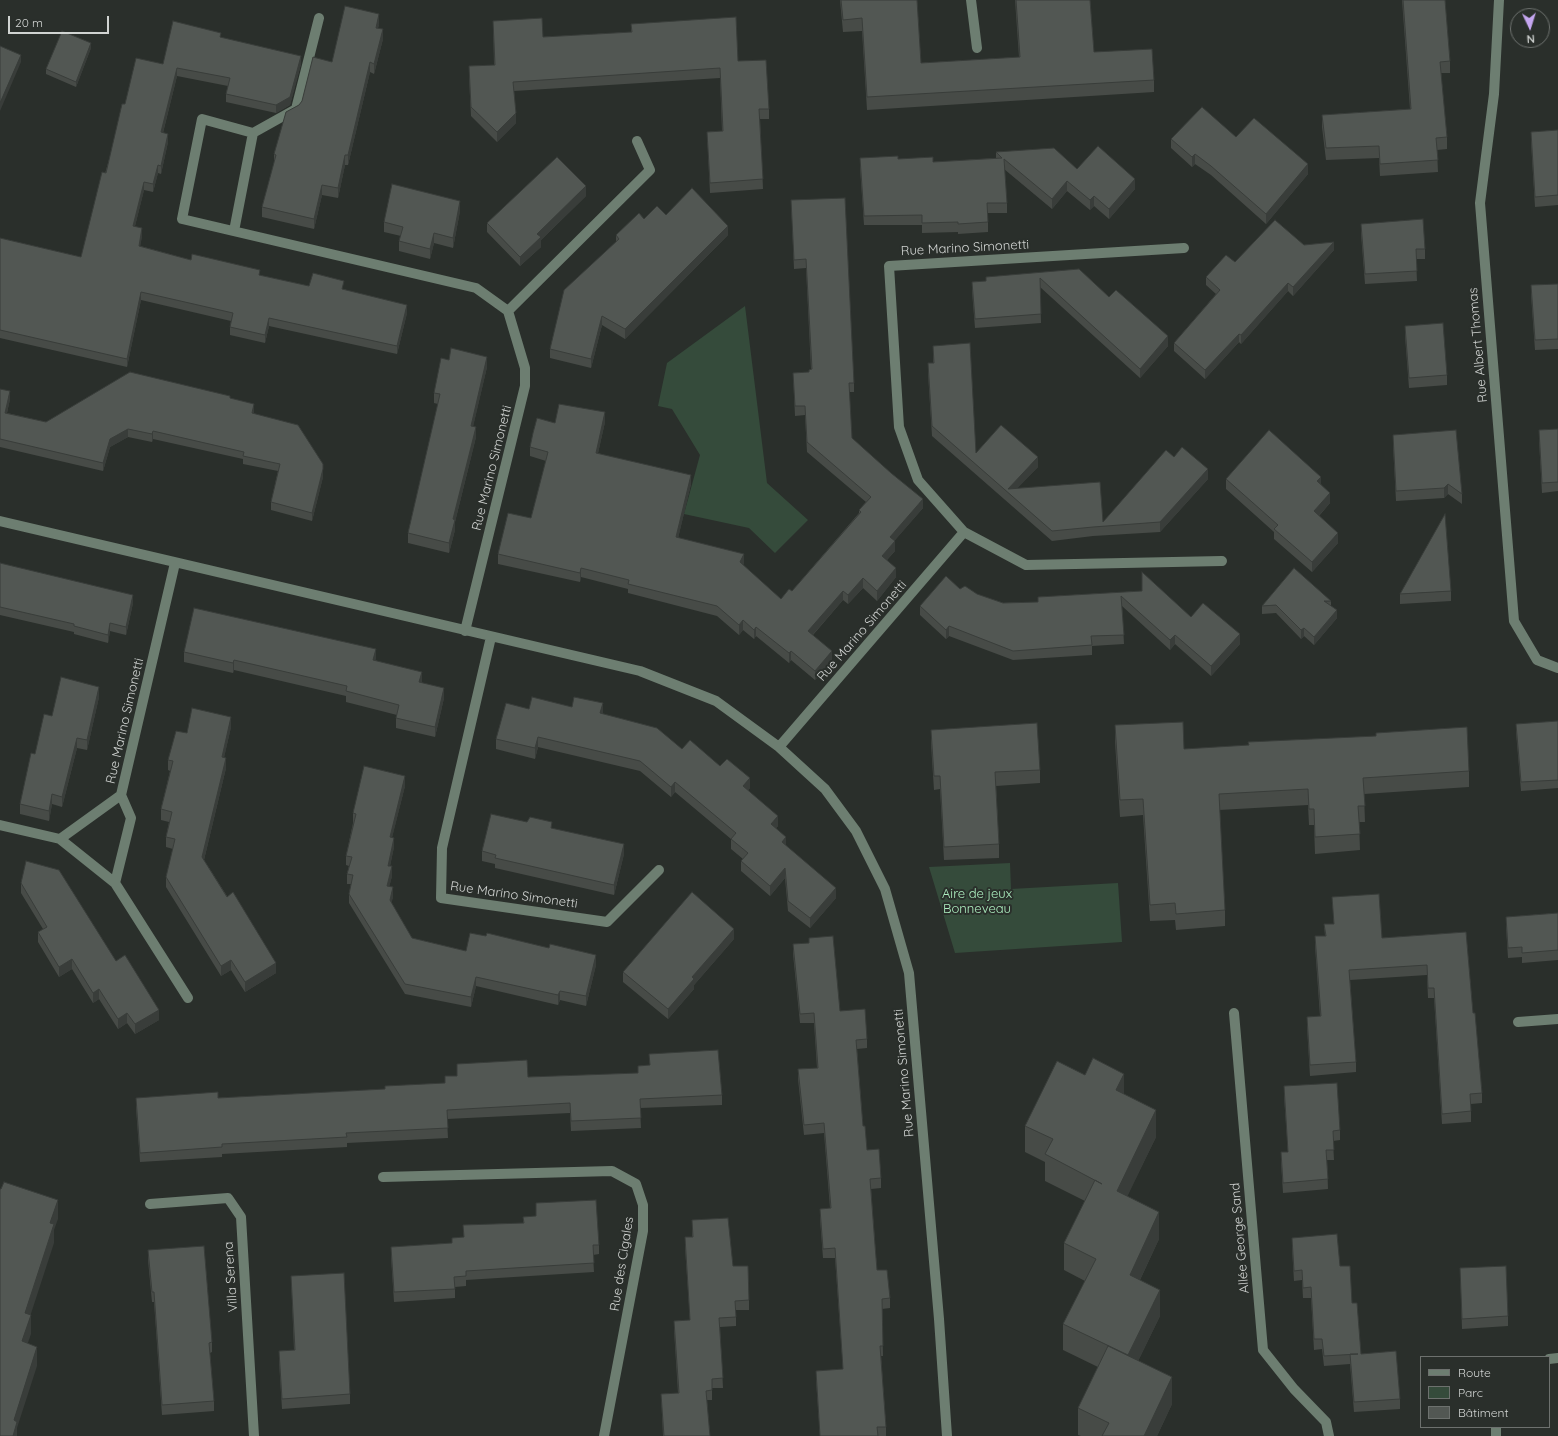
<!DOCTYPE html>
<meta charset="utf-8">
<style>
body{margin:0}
#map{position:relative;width:1558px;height:1436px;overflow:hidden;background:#2a2f2b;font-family:Quicksand,sans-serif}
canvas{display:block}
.legend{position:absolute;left:1420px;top:1356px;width:130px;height:72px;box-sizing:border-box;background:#2a2f2b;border:1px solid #6d716e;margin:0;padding:5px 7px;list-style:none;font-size:12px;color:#d1d4d2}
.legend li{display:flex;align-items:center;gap:8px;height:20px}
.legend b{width:20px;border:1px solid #6d716e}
.north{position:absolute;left:1510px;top:8px;width:40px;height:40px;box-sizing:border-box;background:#2a2f2b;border:1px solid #6d716e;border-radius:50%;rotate:176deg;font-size:11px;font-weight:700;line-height:16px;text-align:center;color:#d1d4d2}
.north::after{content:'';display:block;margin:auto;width:14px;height:18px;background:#c5a6f0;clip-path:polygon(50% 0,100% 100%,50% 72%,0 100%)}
.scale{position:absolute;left:8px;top:16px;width:101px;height:18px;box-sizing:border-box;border:2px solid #d1d4d2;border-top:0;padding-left:5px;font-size:12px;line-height:14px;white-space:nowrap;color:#d1d4d2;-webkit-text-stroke:3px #2a2f2b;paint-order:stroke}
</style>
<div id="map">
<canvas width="1558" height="1436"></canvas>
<ul class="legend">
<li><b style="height:5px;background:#6d7e71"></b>Route</li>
<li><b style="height:11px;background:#354b3b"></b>Parc</li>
<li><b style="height:11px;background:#525753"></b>Bâtiment</li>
</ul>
<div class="north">N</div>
<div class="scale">20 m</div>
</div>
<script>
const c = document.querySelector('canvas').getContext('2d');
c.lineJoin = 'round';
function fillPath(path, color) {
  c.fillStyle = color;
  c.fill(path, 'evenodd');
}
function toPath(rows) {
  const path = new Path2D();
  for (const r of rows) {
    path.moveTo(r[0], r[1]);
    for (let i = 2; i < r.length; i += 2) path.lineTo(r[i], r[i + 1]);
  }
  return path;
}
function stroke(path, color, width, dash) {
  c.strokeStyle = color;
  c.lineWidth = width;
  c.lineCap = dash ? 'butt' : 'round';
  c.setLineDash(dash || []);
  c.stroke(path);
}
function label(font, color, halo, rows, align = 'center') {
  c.font = font + ' Quicksand,sans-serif';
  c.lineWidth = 4;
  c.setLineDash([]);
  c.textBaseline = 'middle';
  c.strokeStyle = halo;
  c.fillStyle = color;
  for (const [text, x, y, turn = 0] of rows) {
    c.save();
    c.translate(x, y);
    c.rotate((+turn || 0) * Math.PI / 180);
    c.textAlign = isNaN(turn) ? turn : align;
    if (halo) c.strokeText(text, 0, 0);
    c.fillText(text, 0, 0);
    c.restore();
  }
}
fillPath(toPath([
 [745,306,767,483,808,520,775,553,749,528,684,514,700,455,672,409,658,406,667,363],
 [1010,863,1011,889,1118,883,1122,942,955,953,929,867]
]), '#354b3b');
stroke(toPath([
 [971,0,977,48],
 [1499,0,1494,94,1480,203,1514,621,1537,660,1558,668],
 [319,18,296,109,253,133,202,119,182,219,476,288,508,311,525,368,525,386,465,631],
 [234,231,253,133],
 [1184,248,889,266,899,427,918,480,964,532,1026,565,1222,561],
 [508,311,650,170,637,141],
 [0,521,640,671,716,701,779,747,825,789,856,831,885,889,909,973,939,1319,947,1436],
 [491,637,442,848,441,898,607,922,659,870],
 [779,747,964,532],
 [0,825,60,839,115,883,188,998],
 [60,839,121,795],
 [115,883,131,818,121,795,175,563],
 [1234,1013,1263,1350,1294,1389,1326,1422,1329,1436],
 [1518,1022,1558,1019],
 [383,1177,612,1171,636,1184,643,1205,643,1231,604,1436],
 [150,1204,228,1198,241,1217,254,1436],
 [1549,1359,1558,1358],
 [1496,1427,1496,1436]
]), '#6d7e71', 10);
fillPath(toPath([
 [840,0,917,0,921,63,1019,57,1015,0,1090,0,1094,52,1154,80,1154,92,867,110,862,31,843,32],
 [1402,0,1445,0,1450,61,1450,73,1441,73,1447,137,1447,149,1437,150,1438,172,1380,176,1379,158,1326,160,1322,127,1322,115,1410,109],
 [493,21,543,37,631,32,631,24,738,61,769,109,769,119,760,119,763,189,710,193,707,132,722,131,720,78,514,91,516,123,497,142,471,116,469,76,469,66,494,65],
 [379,24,378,28,383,39,374,74,370,72,348,165,345,165,338,198,322,195,314,229,262,217,262,207,274,164,274,154,332,62],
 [221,38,301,64,290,105,276,113,226,102,226,94,228,86,177,76,163,133,168,142,161,174,158,173,153,192,144,190,135,226,142,236,140,246,191,260,309,286,344,289,407,313,397,354,269,326,265,343,230,335,230,327,231,321,141,300,127,367,0,338,0,238,81,257,125,104,163,64],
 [91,48,76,87,46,74,46,69],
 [1558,130,1558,205,1535,207,1531,142,1531,132],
 [1236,137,1308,174,1266,224,1211,175,1195,164,1192,167,1171,148,1171,139],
 [996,152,1077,169,1135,189,1109,219,1094,206,1090,210,1067,191,1052,209,1004,169,1007,203,1007,213,988,213,988,232,958,234,958,232,922,233,922,225,864,225,860,168,860,158,898,159,933,162,996,158],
 [586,196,541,240,541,247,520,266,487,232,487,223],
 [791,200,854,383,854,392,849,392,852,438,923,508,894,541,895,551,887,560,896,577,877,601,863,588,848,604,843,600,813,635,832,661,815,680,791,660,789,663,756,636,754,639,743,630,739,635,717,616,628,593,628,589,581,577,580,582,498,564,498,554,531,518,546,461,530,456,530,447,555,423,605,422,598,453,691,484,678,538,744,563,743,565,781,599,792,591,859,513,859,510,866,502,807,452,805,415,795,416,793,373,809,372,811,369,806,268,794,269],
 [460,211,453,248,434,243,430,259,399,251,399,241,401,236,384,232,384,222],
 [666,215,728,235,625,339,602,325,591,368,550,358,550,349,616,242,616,235,644,219],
 [1361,224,1425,249,1425,259,1416,259,1417,281,1365,284,1361,234],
 [1304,245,1334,250,1293,296,1288,291,1241,344,1239,342,1205,379,1174,351,1174,343,1216,294,1206,285,1206,277,1235,262],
 [1079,269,1109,297,1168,346,1140,378,1040,287,1041,323,975,328,972,291,972,282,986,281],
 [1558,284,1558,349,1535,350,1531,295,1531,285],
 [1405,326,1447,375,1447,385,1409,388,1405,336],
 [933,346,976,453,1038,467,1017,488,1103,522,1174,457,1208,479,1160,532,1093,536,1052,541,932,436,928,373,928,363,933,363],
 [449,360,487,367,473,426,476,437,455,522,455,530,449,553,408,543,408,533,438,404,434,403,434,393],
 [0,389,10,399,7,413,46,422,230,398,254,412,254,414,323,477,312,521,271,510,271,502,278,471,243,464,243,459,153,439,152,442,128,437,110,447,103,471,0,447],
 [1558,429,1558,491,1542,493,1539,440,1539,430],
 [1393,435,1462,494,1462,504,1448,494,1444,498,1396,501,1393,445],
 [1226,479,1321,484,1330,503,1319,516,1338,543,1312,572,1274,539,1274,532,1226,489],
 [0,563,133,603,126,635,110,631,108,643,74,634,74,632,0,615],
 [960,589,1003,603,1038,602,1038,597,1142,591,1240,644,1211,676,1175,644,1170,650,1122,606,1124,644,1092,646,1092,655,1013,660,949,636,946,639,920,615,920,606],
 [1451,591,1451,601,1400,604,1400,594],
 [1331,601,1331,606,1337,618,1314,645,1304,636,1301,639,1276,613,1262,614,1262,606],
 [184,652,375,660,422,682,421,683,444,698,435,737,396,728,396,718,397,715,346,702,346,696,234,670,233,673,184,662],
 [99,697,87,750,77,748,62,807,52,804,49,821,20,814,20,804,35,754,52,716],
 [572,707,603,714,720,766,750,788,748,790,778,826,776,828,786,846,836,898,810,928,788,911,785,878,770,896,741,871,741,861,743,859,731,849,731,839,675,792,671,797,640,771,538,747,535,759,496,749,496,739],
 [1558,721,1558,788,1521,791,1516,732,1516,724],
 [1115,725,1184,749,1469,771,1469,787,1364,794,1365,822,1359,822,1360,850,1315,854,1314,825,1309,825,1308,805,1219,810,1225,910,1225,926,1176,930,1175,920,1150,921,1143,815,1120,817,1115,742],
 [231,727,224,757,226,768,204,860,276,973,245,992,231,970,221,976,166,887,166,877,173,849,166,847,166,837,169,822,161,820,161,809,170,771,168,770,168,760,187,733],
 [931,730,1040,770,1040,783,996,786,999,844,999,858,944,860,940,789,934,790,931,744],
 [405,786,392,837,394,847,390,866,392,876,389,887,393,897,391,903,412,938,466,951,596,965,586,1006,560,1000,558,1005,476,986,471,1007,405,994,349,903,349,894,351,884,347,884,347,874,349,866,346,865,346,856,353,823,353,813],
 [552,828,624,854,614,895,495,868,495,864,482,861,482,851],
 [21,883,116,961,159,1020,135,1034,127,1023,118,1029,99,999,93,1003,72,969,59,977,38,942,38,932,43,929,21,893],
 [1332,897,1382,938,1466,932,1473,1013,1482,1093,1482,1103,1471,1104,1471,1122,1442,1124,1434,998,1428,998,1427,975,1350,980,1356,1062,1356,1072,1310,1076,1307,1027,1307,1017,1320,1016,1315,946,1315,936,1325,936,1324,924,1334,924],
 [1558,913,1558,960,1522,963,1522,957,1508,958,1506,927,1506,917],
 [734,939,694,985,694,989,668,1019,623,982,623,972],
 [793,944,840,1011,867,1039,867,1048,857,1049,863,1126,867,1150,881,1178,881,1188,871,1189,877,1270,890,1298,890,1308,882,1309,883,1356,881,1356,886,1427,886,1436,820,1436,816,1380,816,1371,843,1369,835,1258,823,1258,820,1219,820,1209,830,1208,824,1133,804,1135,798,1079,798,1069,817,1068,814,1023,800,1023,793,954],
 [649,1054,722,1095,722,1105,640,1108,641,1128,571,1131,570,1113,447,1119,448,1138,347,1143,347,1147,222,1154,222,1157,140,1162,136,1108,136,1098,218,1098,385,1089,445,1083,457,1076,457,1064,528,1077,638,1073,638,1066,650,1065],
 [1085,1075,1124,1094,1156,1137,1127,1196,1159,1239,1140,1280,1160,1316,1138,1361,1172,1404,1157,1436,1081,1436,1078,1435,1078,1408,1098,1367,1063,1350,1063,1324,1085,1281,1064,1270,1064,1243,1085,1201,1045,1181,1045,1162,1025,1152,1025,1126],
 [1284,1086,1340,1130,1340,1140,1333,1141,1334,1160,1327,1160,1328,1189,1283,1193,1281,1162,1281,1152,1288,1152,1284,1096],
 [536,1203,599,1245,599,1254,593,1255,594,1272,466,1280,466,1286,455,1287,455,1298,394,1302,391,1257,391,1247,452,1243,464,1237,463,1225,523,1223,523,1217,536,1216],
 [692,1220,733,1266,749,1300,749,1310,736,1310,736,1326,720,1327,723,1388,712,1388,712,1400,707,1400,710,1436,663,1436,661,1394,678,1393,674,1330,674,1321,690,1320,685,1247,685,1237,692,1237],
 [1292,1238,1340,1266,1352,1303,1361,1354,1400,1399,1400,1409,1354,1412,1350,1364,1324,1366,1322,1349,1314,1350,1311,1298,1303,1298,1302,1280,1294,1281,1292,1248],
 [148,1250,212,1342,212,1352,210,1353,214,1401,214,1411,162,1415,154,1302,152,1302,148,1260],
 [1460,1268,1508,1316,1508,1326,1462,1329],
 [291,1276,350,1394,350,1404,282,1409,279,1361,279,1351,294,1350]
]), '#474b47');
fillPath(toPath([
 [379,14,379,24,376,38,376,28],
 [383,29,383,39,374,74,374,64],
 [91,43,91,48,76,87,76,82],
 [21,55,21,62,0,111,0,103],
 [301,56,301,64,290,105,276,113,276,105],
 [370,62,370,72,348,165,348,155],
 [177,68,177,76,161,140,161,132],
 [516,113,516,123,497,142,497,132],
 [168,134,168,142,161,174,161,166],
 [1195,154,1195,164,1192,167,1192,157],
 [345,155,345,165,338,198,338,188],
 [1308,164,1308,174,1266,224,1266,214],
 [158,165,158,173,153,192,153,184],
 [1135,179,1135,189,1109,219,1109,209],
 [1067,181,1067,191,1052,209,1052,199],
 [144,182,144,190,133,234,133,226],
 [322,185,322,195,314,229,314,219],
 [586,186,586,196,541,240,541,247,520,266,520,257,537,234],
 [1094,196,1094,206,1090,210,1090,200],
 [460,201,460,211,453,248,453,238],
 [728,226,728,235,625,339,625,329],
 [142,228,142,236,139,254,139,246],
 [434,233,434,243,430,259,430,249],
 [1334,242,1334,250,1293,296,1293,287],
 [1288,283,1288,291,1241,344,1241,335],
 [141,292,141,300,127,367,127,359],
 [407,305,407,313,397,354,397,346],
 [602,316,602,325,591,368,591,359],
 [269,318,269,326,265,343,265,335],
 [1239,334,1239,342,1205,379,1205,370],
 [1168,336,1168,346,1140,378,1140,369],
 [487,357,487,367,471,436,471,426],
 [10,391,10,399,5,421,5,413],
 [254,404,254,412,252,421,252,413],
 [605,412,605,422,596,462,596,453],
 [476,427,476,437,455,522,455,530,449,553,449,543,453,519],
 [128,429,128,437,110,447,103,471,103,463,110,439],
 [153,431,153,439,152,442,152,434],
 [1038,457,1038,467,1011,495,1008,489],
 [323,469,323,477,312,521,312,513],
 [1208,469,1208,479,1160,532,1160,522],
 [691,475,691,484,676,547,676,537],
 [1321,477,1321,487,1317,481],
 [1448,484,1448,494,1444,498,1444,488],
 [1330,493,1330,503,1314,521,1314,511],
 [923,499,923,508,890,546,890,537],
 [1338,533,1338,543,1312,572,1312,562],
 [895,541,895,551,882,565,882,556],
 [744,554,744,563,740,572,740,562],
 [581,568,581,577,580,582,580,573],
 [896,568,896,577,877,601,877,591],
 [863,578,863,588,848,604,848,595],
 [843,591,843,600,808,640,808,631],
 [133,595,133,603,126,635,126,627],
 [1337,610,1337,618,1314,645,1314,637],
 [743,620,743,630,739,635,739,625],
 [110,623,110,631,108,643,108,635],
 [949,626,949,636,946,639,946,630],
 [756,627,756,636,754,639,754,630],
 [1304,628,1304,636,1301,639,1301,630],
 [1240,634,1240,644,1211,676,1211,666],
 [1175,635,1175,644,1170,650,1170,640],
 [376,649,376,659,373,670,373,660],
 [791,651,791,660,789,663,789,653],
 [832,651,832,661,815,680,815,671],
 [234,660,234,670,233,673,233,663],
 [422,672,422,682,419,692,419,682],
 [99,687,99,697,87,750,87,740],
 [444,688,444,698,435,737,435,727],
 [603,703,603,713,600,723,600,713],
 [231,717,231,727,222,767,222,757],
 [538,737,538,747,535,759,535,748],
 [77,738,77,748,62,807,62,797],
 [226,758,226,768,202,868,202,857],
 [405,776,405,786,390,846,390,837],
 [750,778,750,788,743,796,743,786],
 [675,782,675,792,671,797,671,787],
 [52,794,52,804,49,821,49,811],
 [778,816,778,826,771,834,771,824],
 [786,837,786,847,782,842],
 [394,838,394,847,388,875,388,866],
 [624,844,624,854,614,895,614,885],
 [392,866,392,876,387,896,387,886],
 [785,868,785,878,770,896,770,886],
 [393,887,393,897,390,910,390,900],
 [836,888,836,898,810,928,810,918],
 [734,929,734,939,694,985,694,989,668,1019,668,1009,692,977],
 [596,955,596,965,586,1006,586,996],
 [72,959,72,969,59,977,59,967],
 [231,960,231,970,221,976,221,966],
 [276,963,276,973,245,992,245,982],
 [476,977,476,986,471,1007,471,997],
 [99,989,99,999,93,1003,93,993],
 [560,991,560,1000,558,1005,558,995],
 [159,1010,159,1020,135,1034,135,1024],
 [127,1013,127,1023,118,1029,118,1019],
 [1124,1074,1124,1100,1116,1090],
 [1156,1110,1156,1137,1117,1218,1117,1191],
 [58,1200,58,1219,54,1230,54,1243,25,1332,25,1313,50,1223],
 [1159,1212,1159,1239,1130,1301,1130,1275],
 [1160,1290,1160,1316,1128,1382,1128,1355],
 [31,1315,31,1334,22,1360,22,1341],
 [37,1347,37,1366,17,1428,17,1436,13,1436,14,1420],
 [1172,1377,1172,1404,1157,1436,1144,1436]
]), '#393d3a');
const building = toPath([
 [841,0,917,0,921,63,1020,57,1016,0,1090,0,1094,52,1152,49,1154,80,867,97,862,18,843,20,841,0],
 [1403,0,1445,0,1450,61,1440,62,1447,137,1436,138,1438,160,1380,164,1379,146,1326,148,1322,115,1411,109,1403,0],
 [345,6,379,14,376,28,383,29,374,64,370,62,348,155,345,155,338,188,322,185,314,219,262,207,276,155,274,154,286,112,299,105,302,101,313,57,332,62,345,6],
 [736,17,738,61,766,60,769,109,759,109,763,179,710,183,707,132,723,131,720,68,513,82,516,113,497,132,471,107,469,66,495,65,493,21,542,18,543,37,632,32,631,24,736,17],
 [173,21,221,33,220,37,301,56,290,97,276,105,226,94,230,78,177,68,161,132,168,134,161,166,158,165,153,184,144,182,133,226,142,228,139,246,191,260,192,254,260,270,259,275,309,286,313,273,344,281,342,289,407,305,397,346,269,318,265,335,230,327,233,313,141,292,127,359,0,330,0,238,81,257,102,172,106,173,122,104,125,104,136,58,163,64,173,21],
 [62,31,91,43,76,82,46,69,62,31],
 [0,46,21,55,0,103,0,46],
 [1202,107,1236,137,1254,118,1308,164,1266,214,1211,166,1195,154,1192,157,1171,139,1202,107],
 [1558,130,1558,195,1535,197,1531,132,1558,130],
 [1098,146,1135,179,1109,209,1094,196,1090,200,1067,181,1052,199,1004,159,1007,203,987,203,988,222,958,224,958,222,922,223,922,215,864,216,860,158,898,156,898,159,933,157,933,162,1002,158,996,152,1054,148,1077,169,1098,146],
 [557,157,586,186,537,234,541,237,520,257,487,223,557,157],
 [392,184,460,201,453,238,434,233,430,249,399,241,403,227,384,222,392,184],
 [692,188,728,226,625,329,602,316,591,359,550,349,564,290,619,239,616,235,639,213,644,219,657,206,666,215,692,188],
 [845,198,854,383,849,383,852,438,891,473,923,499,890,537,895,541,882,556,896,568,877,591,863,578,848,595,843,591,808,631,832,651,815,671,791,651,789,653,756,627,754,630,743,620,739,625,717,606,628,584,629,580,581,568,580,573,498,554,508,513,531,518,548,452,530,447,533,433,537,418,555,423,559,404,605,412,596,453,691,475,676,537,744,554,740,562,781,599,789,589,792,591,861,512,859,510,871,497,807,442,805,406,795,406,793,373,809,372,809,370,812,369,806,259,794,260,791,200,845,198],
 [1423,219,1425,249,1416,249,1417,271,1365,274,1361,224,1423,219],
 [1275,220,1304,245,1334,242,1293,287,1288,283,1241,335,1239,334,1205,370,1174,343,1220,290,1206,277,1226,255,1235,262,1275,220],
 [1079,269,1109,297,1116,290,1168,336,1140,369,1040,278,1041,314,975,319,972,282,986,281,986,277,1079,269],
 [1558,284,1558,339,1535,340,1531,285,1558,284],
 [1443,323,1447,375,1409,378,1405,326,1443,323],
 [970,343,976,453,1001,425,1038,457,1008,489,1100,482,1103,522,1166,450,1174,457,1182,447,1208,469,1160,522,1093,527,1052,531,932,426,928,363,934,363,933,346,970,343],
 [451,348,487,357,471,426,476,427,453,519,455,520,449,543,408,533,440,394,434,393,441,358,449,360,451,348],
 [130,372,230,396,230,398,254,404,252,413,298,425,323,464,323,469,312,513,271,502,280,464,243,456,244,452,153,431,152,434,128,429,110,439,103,463,0,439,0,389,10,391,5,413,46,422,130,372],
 [1558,429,1558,482,1542,483,1539,430,1558,429],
 [1269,430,1321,477,1317,481,1330,493,1314,511,1338,533,1312,562,1274,529,1278,525,1226,479,1269,430],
 [1456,430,1462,494,1448,484,1444,488,1396,491,1393,435,1456,430],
 [1445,514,1451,591,1400,594,1445,514],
 [0,563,133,595,126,627,110,623,108,635,74,626,74,624,0,607,0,563],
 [1294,568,1331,601,1324,601,1337,610,1314,637,1304,628,1301,630,1276,605,1262,606,1294,568],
 [1142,572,1191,617,1203,603,1240,634,1211,666,1175,635,1170,640,1121,596,1124,635,1091,636,1092,645,1013,651,949,626,946,630,920,606,946,576,960,589,965,586,977,594,1003,603,1038,602,1038,597,1142,591,1142,572],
 [194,608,376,649,373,660,422,672,419,682,444,688,435,727,396,718,399,705,346,691,347,686,234,660,233,663,184,652,194,608],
 [61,677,99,687,87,740,77,738,62,797,52,794,49,811,20,804,31,753,35,754,44,714,52,716,61,677],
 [532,697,572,707,574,697,603,703,600,713,657,728,682,749,690,740,720,766,727,759,750,778,743,786,778,816,771,824,786,837,782,842,836,888,810,918,788,901,785,868,770,886,741,861,748,853,731,839,736,833,675,782,671,787,640,761,538,737,535,748,496,739,506,703,529,709,532,697],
 [192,708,231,717,222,757,226,758,202,857,227,897,233,892,276,963,245,982,231,960,221,966,166,877,175,839,166,837,172,812,161,809,173,761,168,760,176,731,187,733,192,708],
 [1558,721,1558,780,1521,782,1516,724,1558,721],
 [1183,722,1184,749,1249,745,1248,742,1376,736,1376,733,1467,727,1469,771,1363,778,1365,806,1358,806,1360,834,1315,837,1314,809,1309,809,1308,789,1219,794,1225,910,1176,914,1175,903,1150,905,1143,799,1120,800,1115,725,1183,722],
 [1037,723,1040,770,995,772,999,844,944,847,940,776,934,776,931,730,1037,723],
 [364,766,405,776,390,837,394,838,388,866,392,866,387,886,393,887,390,900,412,938,466,951,470,933,486,936,487,933,549,948,550,944,596,955,586,996,560,991,558,995,476,977,471,997,405,984,349,894,353,875,347,874,352,857,346,856,356,814,353,813,364,766],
 [491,814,527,822,530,817,552,822,551,828,624,844,614,885,495,858,496,855,482,851,491,814],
 [26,861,59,870,116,961,125,955,159,1010,135,1024,127,1013,118,1019,99,989,93,993,72,959,59,967,38,932,47,927,21,883,26,861],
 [692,892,734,929,692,977,694,979,668,1009,623,972,692,892],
 [1379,894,1382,938,1466,932,1473,1013,1475,1013,1482,1093,1470,1094,1471,1111,1442,1114,1434,988,1428,988,1427,965,1349,970,1356,1062,1310,1065,1307,1017,1321,1016,1315,936,1326,936,1324,924,1334,924,1332,897,1379,894],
 [1558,913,1558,950,1522,953,1522,947,1508,948,1506,917,1558,913],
 [833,936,840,1011,865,1009,867,1039,856,1040,863,1126,865,1126,867,1150,879,1149,881,1178,870,1179,875,1245,877,1270,887,1270,890,1298,882,1299,883,1346,880,1346,886,1427,877,1427,878,1436,820,1436,816,1371,843,1369,835,1248,823,1249,820,1209,831,1208,824,1123,804,1125,798,1069,818,1068,814,1013,800,1014,793,944,809,943,809,938,833,936],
 [718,1050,722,1095,640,1099,641,1118,571,1121,570,1103,447,1110,448,1128,346,1133,347,1137,222,1144,222,1147,140,1153,136,1098,218,1092,218,1098,385,1089,385,1086,445,1083,445,1076,457,1076,457,1064,527,1060,528,1077,638,1073,638,1066,650,1065,649,1054,718,1050],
 [1093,1058,1124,1074,1116,1090,1156,1110,1117,1191,1159,1212,1130,1275,1160,1290,1128,1355,1063,1324,1096,1259,1064,1243,1095,1180,1102,1184,1045,1154,1053,1139,1025,1126,1057,1061,1085,1075,1093,1058],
 [1337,1083,1340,1130,1333,1131,1334,1150,1326,1150,1328,1179,1283,1183,1281,1152,1288,1152,1284,1086,1337,1083],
 [4,1182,58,1200,50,1223,54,1224,25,1313,31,1315,22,1341,37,1347,14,1420,17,1422,13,1436,0,1436,0,1189,1,1189,4,1182],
 [596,1200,599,1245,593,1245,594,1263,466,1271,466,1276,454,1277,455,1289,394,1292,391,1247,452,1243,452,1238,464,1237,463,1225,524,1223,523,1217,536,1216,536,1203,596,1200],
 [728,1218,733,1266,748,1266,749,1300,735,1301,736,1317,719,1318,723,1378,712,1379,712,1390,706,1391,710,1436,664,1436,661,1394,679,1393,674,1321,690,1320,685,1237,693,1237,692,1220,728,1218],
 [1337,1234,1340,1266,1350,1266,1352,1303,1357,1303,1361,1354,1396,1351,1400,1399,1354,1402,1350,1354,1358,1354,1324,1356,1322,1339,1314,1339,1311,1287,1303,1288,1302,1270,1294,1271,1292,1238,1337,1234],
 [204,1246,212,1342,209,1343,214,1401,162,1405,154,1292,152,1292,148,1250,204,1246],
 [1506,1266,1508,1316,1462,1319,1460,1268,1506,1266],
 [344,1273,350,1394,282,1399,279,1351,295,1350,291,1276,344,1273],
 [1108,1346,1172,1377,1144,1436,1102,1436,1109,1423,1078,1408,1108,1346]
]);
fillPath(building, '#525753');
stroke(building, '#393d3a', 1);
label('13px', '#d1d4d2', '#2a2f2b', [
 ["Rue Marino Simonetti",965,248,-3],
 ["Rue Albert Thomas",1478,345,-95],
 ["Rue Marino Simonetti",492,468,-76],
 ["Rue Marino Simonetti",862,631,-49],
 ["Rue Marino Simonetti",125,721,-77],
 ["Rue Marino Simonetti",514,895,8],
 ["Rue Marino Simonetti",904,1073,-95],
 ["Allée George Sand",1240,1238,-95],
 ["Rue des Cigales",622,1264,-81],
 ["Villa Serena",231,1277,-94]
]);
label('13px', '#adefc0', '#2a2f2b', [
 ["Aire de jeux",977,894],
 ["Bonneveau",977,909]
]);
</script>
